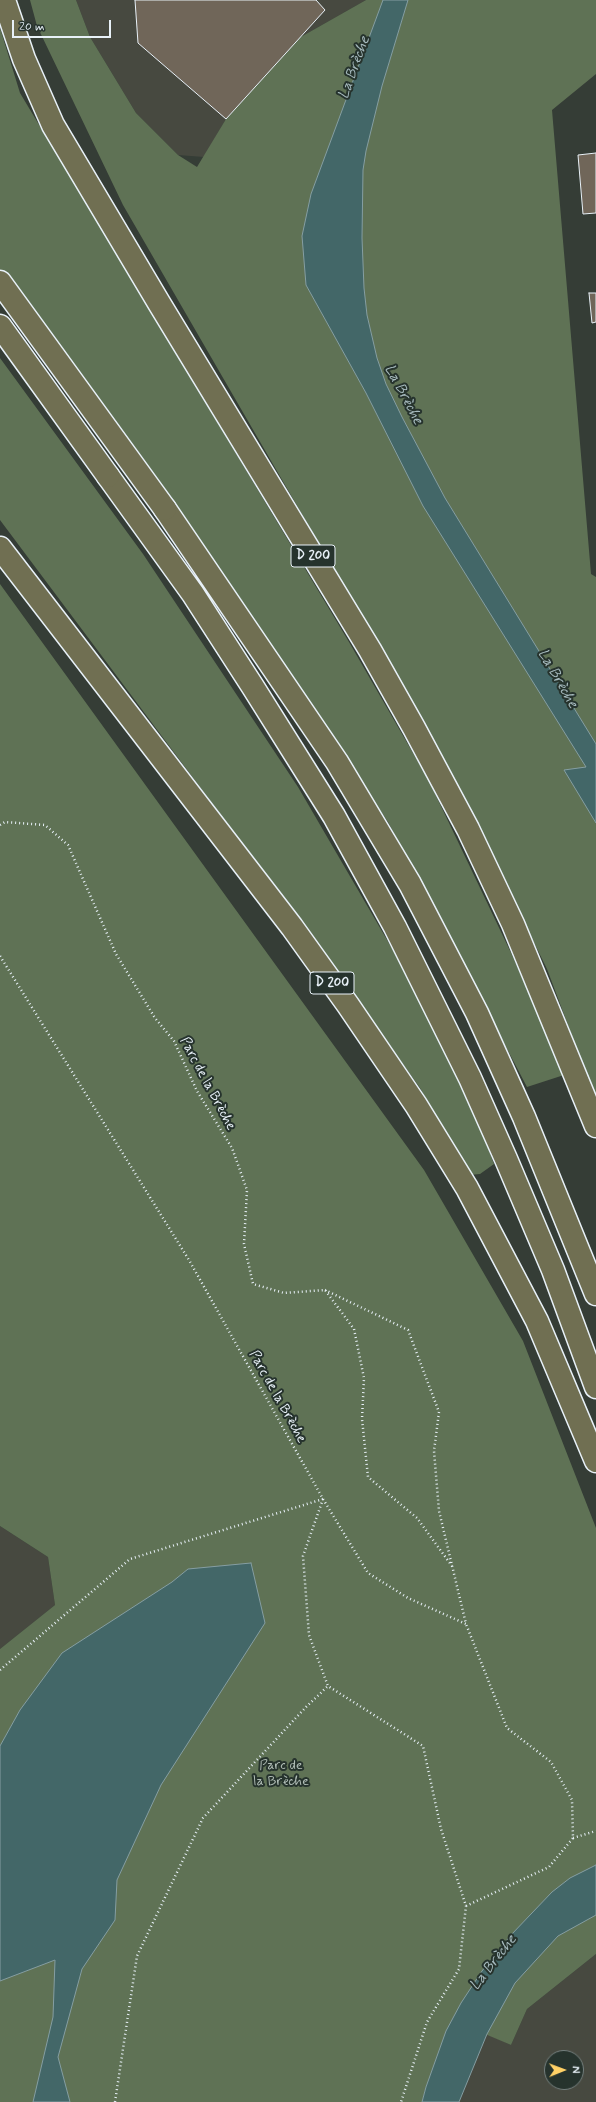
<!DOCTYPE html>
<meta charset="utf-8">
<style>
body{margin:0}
#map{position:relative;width:596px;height:2102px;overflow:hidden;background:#353d36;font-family:Mynerve,sans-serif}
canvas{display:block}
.north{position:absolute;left:544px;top:2050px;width:40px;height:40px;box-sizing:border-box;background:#26332d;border:1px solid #747f7e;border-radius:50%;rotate:89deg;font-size:11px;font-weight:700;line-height:16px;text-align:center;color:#e8f1f8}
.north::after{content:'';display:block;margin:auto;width:14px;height:18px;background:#ffd166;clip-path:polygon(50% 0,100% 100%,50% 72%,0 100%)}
.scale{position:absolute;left:12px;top:20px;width:99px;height:18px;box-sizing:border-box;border:2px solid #e8f1f8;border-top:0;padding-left:5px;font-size:12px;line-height:14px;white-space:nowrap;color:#e8f1f8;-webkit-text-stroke:3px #26332d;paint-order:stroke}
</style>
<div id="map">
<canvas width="596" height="2102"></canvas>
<div class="north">N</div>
<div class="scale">20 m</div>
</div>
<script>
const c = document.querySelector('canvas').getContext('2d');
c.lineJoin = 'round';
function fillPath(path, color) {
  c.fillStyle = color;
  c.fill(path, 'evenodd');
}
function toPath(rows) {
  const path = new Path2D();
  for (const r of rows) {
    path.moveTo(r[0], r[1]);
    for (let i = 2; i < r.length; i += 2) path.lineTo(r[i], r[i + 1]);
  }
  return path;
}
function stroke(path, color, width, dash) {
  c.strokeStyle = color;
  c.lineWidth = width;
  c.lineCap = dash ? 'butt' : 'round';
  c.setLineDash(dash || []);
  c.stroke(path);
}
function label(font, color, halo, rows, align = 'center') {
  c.font = font + ' Mynerve,sans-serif';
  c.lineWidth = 4;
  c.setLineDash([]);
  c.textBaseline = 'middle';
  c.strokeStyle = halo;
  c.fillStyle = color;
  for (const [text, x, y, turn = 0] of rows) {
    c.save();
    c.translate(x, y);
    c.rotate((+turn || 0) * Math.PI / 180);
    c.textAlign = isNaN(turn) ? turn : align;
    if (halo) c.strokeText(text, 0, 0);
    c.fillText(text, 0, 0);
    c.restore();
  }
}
fillPath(toPath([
 [76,0,366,0,299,38,226,119,204,157,178,155,136,113,90,37],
 [0,1526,48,1557,55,1605,0,1649],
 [596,1954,596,2102,459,2102,487,2034,511,2045,527,2009],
 [552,2058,576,2058,576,2082,552,2082]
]), '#474940');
fillPath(toPath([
 [30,0,76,0,90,37,136,113,178,155,197,167,226,119,299,38,366,0,596,0,596,74,552,110,591,574,596,577,596,1100,547,969,443,758,123,205,37,26],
 [0,28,20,93,349,642,428,779,513,957,564,1075,527,1087,388,822,295,684,0,271],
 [0,358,143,554,298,787,397,957,471,1103,494,1164,480,1174,469,1175,420,1088,319,946,0,520],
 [0,584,424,1170,523,1341,596,1528,596,1954,527,2009,511,2045,452,2020,426,2087,422,2102,0,2102,0,1649,55,1605,48,1557,0,1526]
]), '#5f7255');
const water = toPath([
 [383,0,408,0,382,86,366,151,363,170,362,238,364,288,367,315,377,358,386,384,402,417,445,498,596,744,596,823,564,770,586,767,423,506,366,393,306,285,302,236,311,194,383,0],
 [251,1563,265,1623,161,1785,117,1880,115,1920,82,1969,58,2057,70,2102,33,2102,53,2017,55,1960,0,1981,0,1746,20,1710,62,1653,172,1582,188,1569,251,1563],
 [596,1865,596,1915,558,1936,515,1983,487,2034,459,2102,422,2102,426,2087,446,2031,461,2003,482,1971,511,1935,552,1892,570,1878,596,1865]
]);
fillPath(water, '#436768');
stroke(water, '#859ea2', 1);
const building = toPath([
 [135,0,316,0,325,10,226,119,138,43,135,0],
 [596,153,596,213,583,214,578,155,596,153],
 [589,293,596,293,596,322,592,323,589,293]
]);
fillPath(building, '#706659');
stroke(building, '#e8f1f8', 1);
const major = toPath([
 [108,476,193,594,253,687,334,816,395,927,470,1078,506,1159,553,1270,596,1387],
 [165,509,337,762,410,884,477,1013,524,1117,596,1294]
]);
const highway = toPath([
 [4,0,24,59,53,125,159,303,370,650,414,728,468,829,513,924,596,1126],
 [0,282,165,509],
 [0,326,108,476],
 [0,548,292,927,348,1005,416,1105,467,1188,537,1321,596,1461]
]);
stroke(major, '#e8f1f8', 25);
stroke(highway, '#e8f1f8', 25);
stroke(toPath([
 [0,825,5,822,45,825,68,845,116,954,155,1018,174,1041,197,1091,232,1148,247,1190,244,1244,253,1284,284,1293,325,1290,354,1329,364,1378,362,1419,368,1477,417,1518,452,1566],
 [0,956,189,1260,323,1499,368,1573,408,1598,466,1624,439,1511,434,1451,439,1412,408,1330,325,1290],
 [323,1499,303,1556,309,1635,328,1686,423,1746,441,1829,466,1906,459,1969,427,2022,401,2102],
 [0,1670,130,1559,323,1499],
 [573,1838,596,1831],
 [466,1906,549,1867,573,1838,572,1800,551,1762,507,1728,466,1624],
 [115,2102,137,1956,203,1818,306,1707,328,1686]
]), '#e8f1f8', 2.5, [1, 3]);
stroke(major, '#706f52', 22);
stroke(highway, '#706f52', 22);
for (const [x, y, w] of [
 [313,556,44],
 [332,983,44]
]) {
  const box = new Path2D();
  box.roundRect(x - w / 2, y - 11, w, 22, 3);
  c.fillStyle = '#26332d';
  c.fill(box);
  stroke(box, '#e8f1f8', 1);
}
label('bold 13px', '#e8f1f8', null, [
 ["D 200",313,556],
 ["D 200",332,983]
]);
label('14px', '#e8f1f8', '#26332d', [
 ["Parc de la Brèche",207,1084,62],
 ["Parc de la Brèche",277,1397,61]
]);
label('14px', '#b1beb7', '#26332d', [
 ["Parc de",281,1766],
 ["la Brèche",281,1782]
]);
label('italic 15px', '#a6babe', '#26332d', [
 ["La Brèche",355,68,-70],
 ["La Brèche",403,395,62],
 ["La Brèche",557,679,60],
 ["La Brèche",494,1963,-52]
]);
</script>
